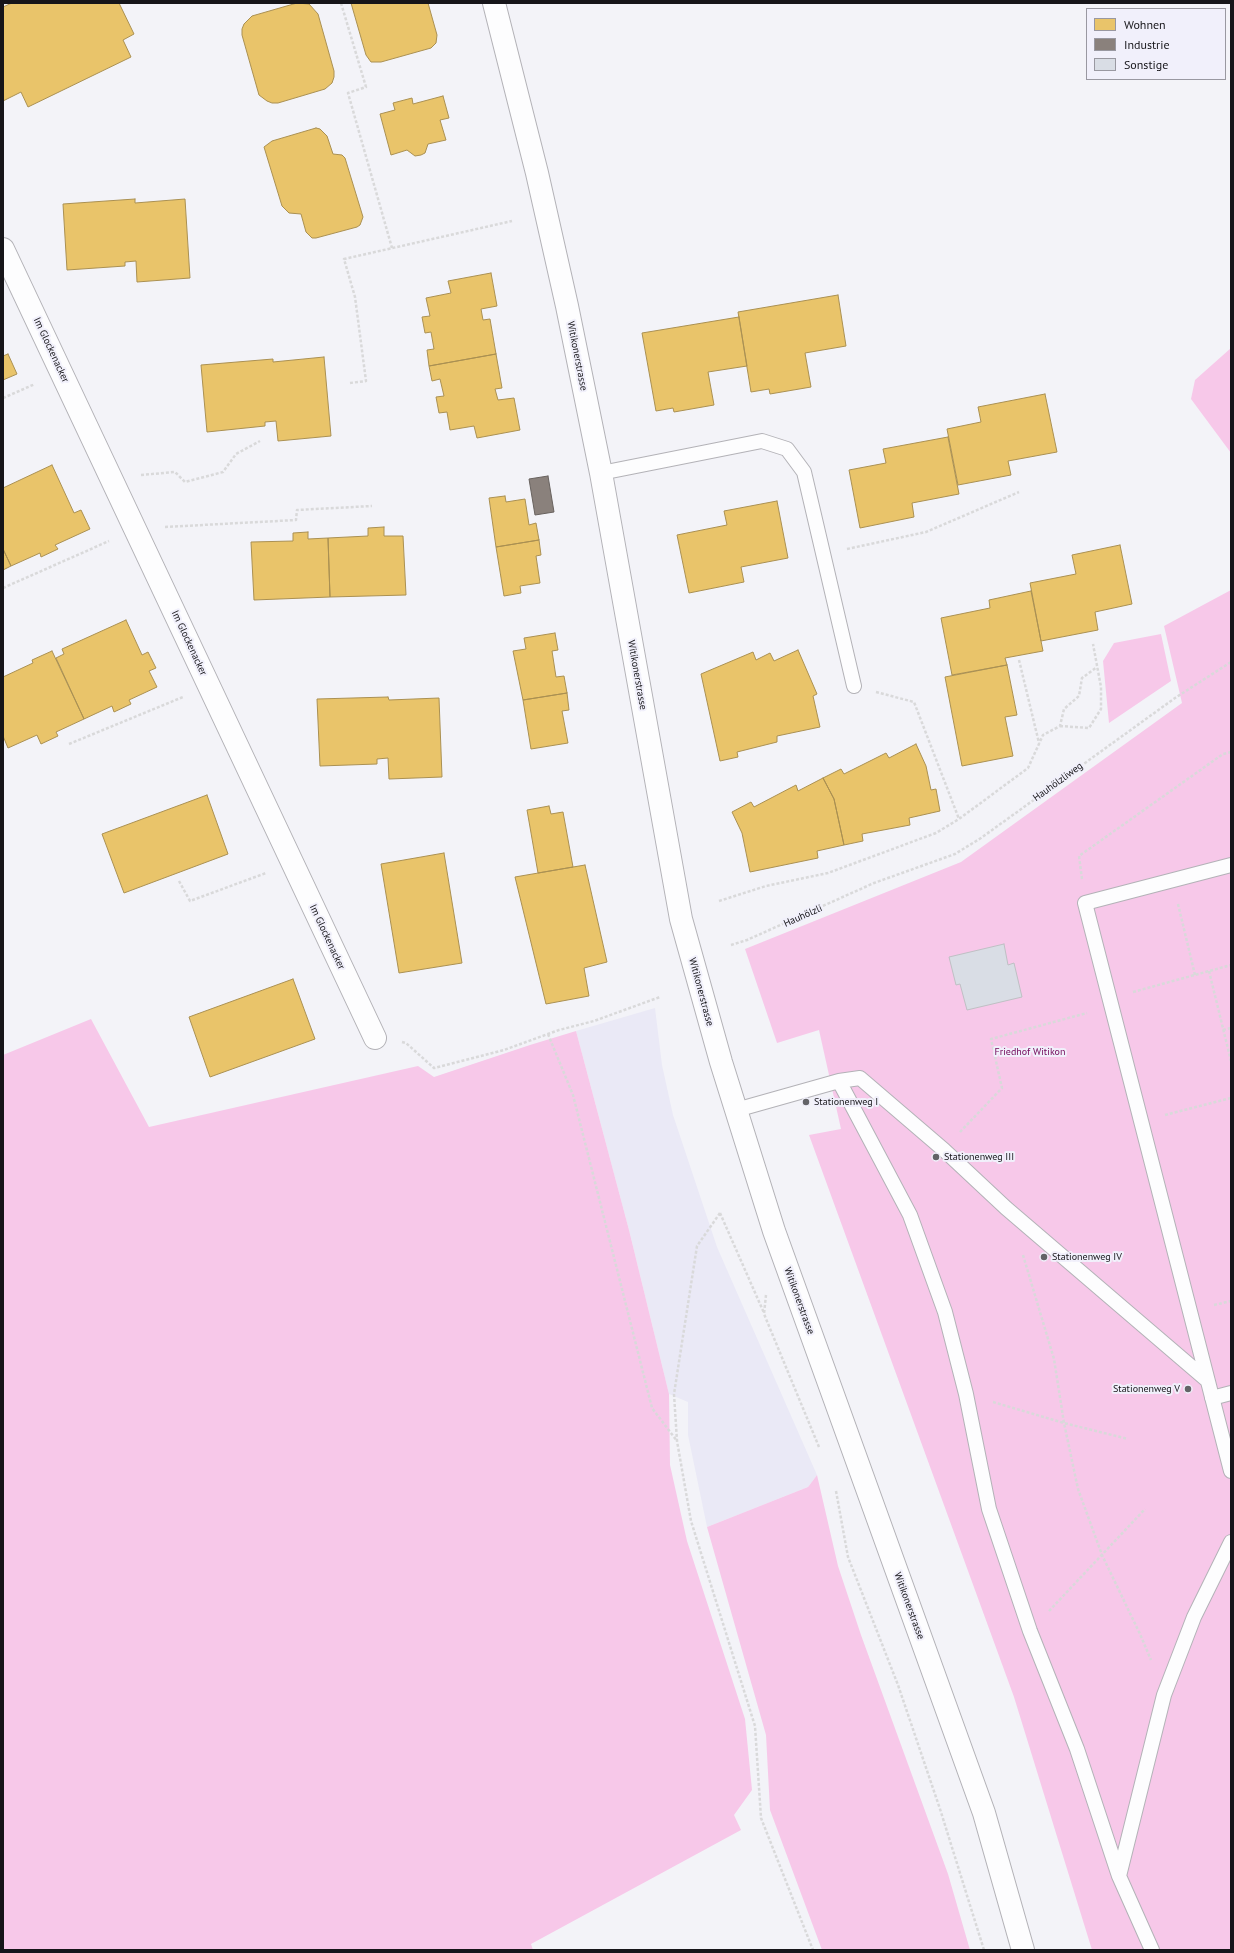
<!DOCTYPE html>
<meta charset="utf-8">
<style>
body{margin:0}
#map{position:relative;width:1234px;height:1953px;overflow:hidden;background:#f3f3f8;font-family:"PT Sans",sans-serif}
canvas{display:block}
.frame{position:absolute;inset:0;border:4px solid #161519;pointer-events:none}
.legend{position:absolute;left:1086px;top:8px;width:140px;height:72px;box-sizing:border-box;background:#f1f0fb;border:1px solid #9998a1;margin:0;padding:5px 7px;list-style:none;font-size:12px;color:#161519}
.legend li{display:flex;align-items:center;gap:8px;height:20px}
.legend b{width:20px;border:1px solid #9998a1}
</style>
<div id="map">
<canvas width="1234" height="1953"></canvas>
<div class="frame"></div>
<ul class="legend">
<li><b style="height:11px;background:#e9c46a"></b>Wohnen</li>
<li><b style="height:11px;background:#8a817c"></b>Industrie</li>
<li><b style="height:11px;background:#d9dde5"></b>Sonstige</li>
</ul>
</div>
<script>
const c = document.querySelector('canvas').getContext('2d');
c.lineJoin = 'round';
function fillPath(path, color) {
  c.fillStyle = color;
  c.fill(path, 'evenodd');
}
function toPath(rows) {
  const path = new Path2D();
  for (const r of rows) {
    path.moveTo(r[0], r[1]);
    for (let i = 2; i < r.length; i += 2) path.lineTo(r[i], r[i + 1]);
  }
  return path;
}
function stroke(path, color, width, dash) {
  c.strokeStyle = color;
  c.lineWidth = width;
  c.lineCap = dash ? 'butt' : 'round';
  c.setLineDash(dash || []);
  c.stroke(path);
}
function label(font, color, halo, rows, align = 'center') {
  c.font = font + ' "PT Sans",sans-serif';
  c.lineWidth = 4;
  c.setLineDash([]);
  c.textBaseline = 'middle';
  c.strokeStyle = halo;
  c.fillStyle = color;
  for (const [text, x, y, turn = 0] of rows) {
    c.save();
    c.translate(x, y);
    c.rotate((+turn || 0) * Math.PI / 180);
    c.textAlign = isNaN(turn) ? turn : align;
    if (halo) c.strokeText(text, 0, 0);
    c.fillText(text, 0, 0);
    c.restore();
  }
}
fillPath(toPath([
 [655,1008,662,1065,673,1115,717,1247,817,1475,808,1487,707,1527,688,1435,688,1402,669,1394,629,1230,576,1031]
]), '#eae9f6');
fillPath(toPath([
 [1231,348,1231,453,1191,399,1195,380],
 [1231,590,1231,1950,1092,1950,1014,1697,809,1135,841,1129,819,1030,777,1043,745,949,961,862,1182,703,1164,626],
 [1161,634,1171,681,1109,723,1103,661,1114,643],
 [91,1019,149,1127,418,1066,434,1077,530,1045,576,1031,629,1230,669,1394,670,1465,687,1541,745,1719,752,1790,734,1815,741,1830,531,1944,533,1950,3,1950,3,1055],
 [817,1475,838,1566,861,1635,948,1874,970,1950,822,1950,770,1810,766,1735,707,1527,808,1487]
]), '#f7c8e9');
const homes = toPath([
 [12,3,119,3,134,34,123,40,131,57,28,107,21,92,3,101,3,7,12,3],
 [297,3,309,4,318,14,334,71,334,77,332,83,325,89,278,103,272,103,267,101,259,95,242,35,242,29,244,24,252,16,297,3],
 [351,3,428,3,437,35,436,43,431,48,381,62,371,62,366,55,351,3],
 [443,96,449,118,440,120,446,140,428,144,425,153,421,155,415,156,407,150,391,155,380,114,395,110,393,103,412,98,413,104,443,96],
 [316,128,320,129,327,136,333,154,342,155,345,158,363,217,360,225,357,227,316,238,312,238,306,232,301,214,289,213,282,206,264,147,272,141,316,128],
 [135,199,135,203,185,199,190,278,137,282,136,261,125,262,125,266,67,270,63,204,135,199],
 [491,273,497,306,481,309,483,320,490,319,496,354,429,366,427,350,434,349,431,332,425,333,422,317,430,316,426,298,451,293,448,281,491,273],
 [838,295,846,346,805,353,811,387,770,394,769,389,751,392,738,312,838,295],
 [739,317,747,366,708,372,714,405,674,412,673,408,656,411,642,333,739,317],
 [8,354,17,374,3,380,3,356,8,354],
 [496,354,502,388,495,389,498,400,514,398,520,430,477,438,474,426,450,430,447,412,439,413,436,397,444,396,440,379,432,381,429,366,496,354],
 [324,357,331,436,278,441,276,421,265,422,265,426,207,432,201,365,273,359,273,362,324,357],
 [1045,394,1057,452,1008,461,1011,475,958,485,947,429,981,422,978,407,1045,394],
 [948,437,959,494,912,503,914,517,860,528,849,470,886,463,883,449,948,437],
 [52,465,74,513,81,510,90,529,55,545,58,549,41,557,40,553,11,566,3,549,3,488,52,465],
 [505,496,506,502,525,499,529,525,536,523,539,540,496,547,489,498,505,496],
 [777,501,788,558,741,567,744,582,689,593,677,535,727,525,724,511,777,501],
 [384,527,384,536,403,536,406,595,330,597,328,538,368,536,368,528,384,527],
 [308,532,308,539,328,538,330,597,254,600,251,542,293,541,293,533,308,532],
 [539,540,541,555,536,556,540,583,520,586,521,593,504,596,496,547,539,540],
 [1120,545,1132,604,1095,612,1098,630,1041,641,1030,583,1076,574,1072,555,1120,545],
 [3,549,11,566,3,570,3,549],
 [1031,591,1043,651,1005,658,1007,665,952,675,941,618,990,608,989,600,1031,591],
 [126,620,142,655,148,652,156,668,149,671,157,687,129,700,131,704,114,712,112,706,84,719,56,658,64,654,62,649,126,620],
 [555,633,558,650,552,651,556,677,564,676,567,693,523,700,513,651,526,649,524,638,555,633],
 [798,650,817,694,813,696,820,727,777,736,777,742,737,752,738,757,720,761,701,674,753,652,756,660,770,653,774,661,798,650],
 [52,651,84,719,56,732,58,736,41,744,37,735,8,748,3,736,3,677,33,663,32,660,52,651],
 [1007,665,1017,715,1005,717,1013,756,962,766,945,677,1007,665],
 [567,693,569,710,562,711,568,743,531,749,523,700,567,693],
 [388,697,389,700,439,698,442,777,389,779,388,758,377,759,377,764,320,766,317,699,388,697],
 [916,744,926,766,931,790,936,789,940,811,909,818,910,825,862,834,863,841,844,845,834,799,823,778,841,769,844,774,886,753,889,758,916,744],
 [823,778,834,799,844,845,817,851,818,858,750,872,742,833,732,812,751,802,754,807,796,785,798,791,823,778],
 [207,795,228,854,124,893,102,834,207,795],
 [549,806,551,814,563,812,573,867,538,873,527,810,549,806],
 [444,853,462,963,399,973,381,864,444,853],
 [585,865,607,962,584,968,589,996,546,1004,515,877,585,865],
 [293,979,315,1039,210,1077,189,1017,293,979]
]);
fillPath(homes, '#e9c46a');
stroke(homes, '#aa9052', 1);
const industry = toPath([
 [548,476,554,512,535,515,529,479,548,476]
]);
fillPath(industry, '#8a817c');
stroke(industry, '#67615e', 1);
const building = toPath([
 [1004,944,1008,965,1014,963,1022,997,967,1010,960,984,956,985,949,957,1004,944]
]);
fillPath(building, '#d9dde5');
stroke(building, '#bfc0c4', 1);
const service = toPath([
 [601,473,762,441,787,449,804,472,854,686],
 [1231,865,1085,903,1231,1471],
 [839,1081,910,1215,945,1312,966,1394,989,1509,1030,1631,1077,1749,1119,1876,1152,1950],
 [736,1110,839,1081,860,1078,944,1150,1006,1208,1208,1381],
 [1212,1398,1231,1393],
 [1119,1876,1164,1695,1194,1617,1231,1542]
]);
const minor = toPath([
 [3,249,375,1038]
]);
const secondary = toPath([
 [494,3,537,173,567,306,601,473,681,919,721,1062,774,1231,984,1813,1023,1950]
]);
stroke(service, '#b3b2b7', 16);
stroke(minor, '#b3b2b7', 24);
stroke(secondary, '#b3b2b7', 24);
stroke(toPath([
 [341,3,366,87,348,93,392,248],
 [350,383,366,381,355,297,344,259,512,221],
 [3,398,35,384],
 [141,475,175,472,185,482,223,472,236,454,260,441],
 [165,527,296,520,297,510,372,506],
 [847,549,926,532,1019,492],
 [3,588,109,541],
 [1019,660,1039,743],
 [876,692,914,702,959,819,1028,768,1043,735,1060,726,1064,709,1079,696,1082,678,1097,667],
 [1060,726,1089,728,1101,709,1101,687,1093,644],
 [69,744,183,697],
 [1082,879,1079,856,1223,754,1231,752],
 [179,881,190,901,266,873],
 [719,901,766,886,828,873,936,833,959,819],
 [1178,904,1195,975],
 [731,945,747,940,874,883,955,854,981,838,1175,698,1231,662],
 [1209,971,1231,1061],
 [1133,992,1231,965],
 [1223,1030,1231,1028],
 [548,1034,573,1095,652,1408,677,1441],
 [402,1042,406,1043,434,1068,504,1050,559,1030,594,1021,660,997],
 [1165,1115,1231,1098],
 [960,1132,1002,1088,991,1039,1087,1013],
 [720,1213,697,1246,674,1394,677,1441,691,1521,755,1726,761,1818,813,1950],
 [720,1213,764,1313],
 [1023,1255,1054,1359,1064,1423,1078,1489,1102,1555,1140,1634,1151,1660],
 [766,1295,764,1314,819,1447],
 [1214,1305,1231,1301],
 [993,1402,1064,1423,1128,1439],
 [836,1491,848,1557,898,1685,940,1809,984,1950],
 [1049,1611,1145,1509]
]), '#d9d9da', 2.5, [3, 2]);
stroke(service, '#fdfdfe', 14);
stroke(minor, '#fdfdfe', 22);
stroke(secondary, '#fdfdfe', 22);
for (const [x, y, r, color] of [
 [806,1102,4,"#636367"],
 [936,1157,4,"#636367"],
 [1044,1257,4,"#636367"],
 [1188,1389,4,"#636367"]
]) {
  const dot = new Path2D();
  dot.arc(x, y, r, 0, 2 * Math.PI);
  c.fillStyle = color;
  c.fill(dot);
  stroke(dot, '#f1f0fb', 1.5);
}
label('10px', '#161519', '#f1f0fb', [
 ["Im Glockenacker",51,350,65],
 ["Witikonerstrasse",577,356,79],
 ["Im Glockenacker",189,643,65],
 ["Witikonerstrasse",637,675,80],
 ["Hauhölzliweg",1058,782,-36],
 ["Hauhölzli",803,916,-24],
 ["Im Glockenacker",327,937,65],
 ["Witikonerstrasse",701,992,75],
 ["Witikonerstrasse",799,1301,70],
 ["Witikonerstrasse",909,1606,70]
]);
label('10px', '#700558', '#f1f0fb', [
 ["Friedhof Witikon",1030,1052]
]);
label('10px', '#161519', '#f1f0fb', [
 ["Stationenweg I",814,1102],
 ["Stationenweg III",944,1157],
 ["Stationenweg IV",1052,1257],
 ["Stationenweg V",1180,1389,"right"]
], 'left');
</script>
